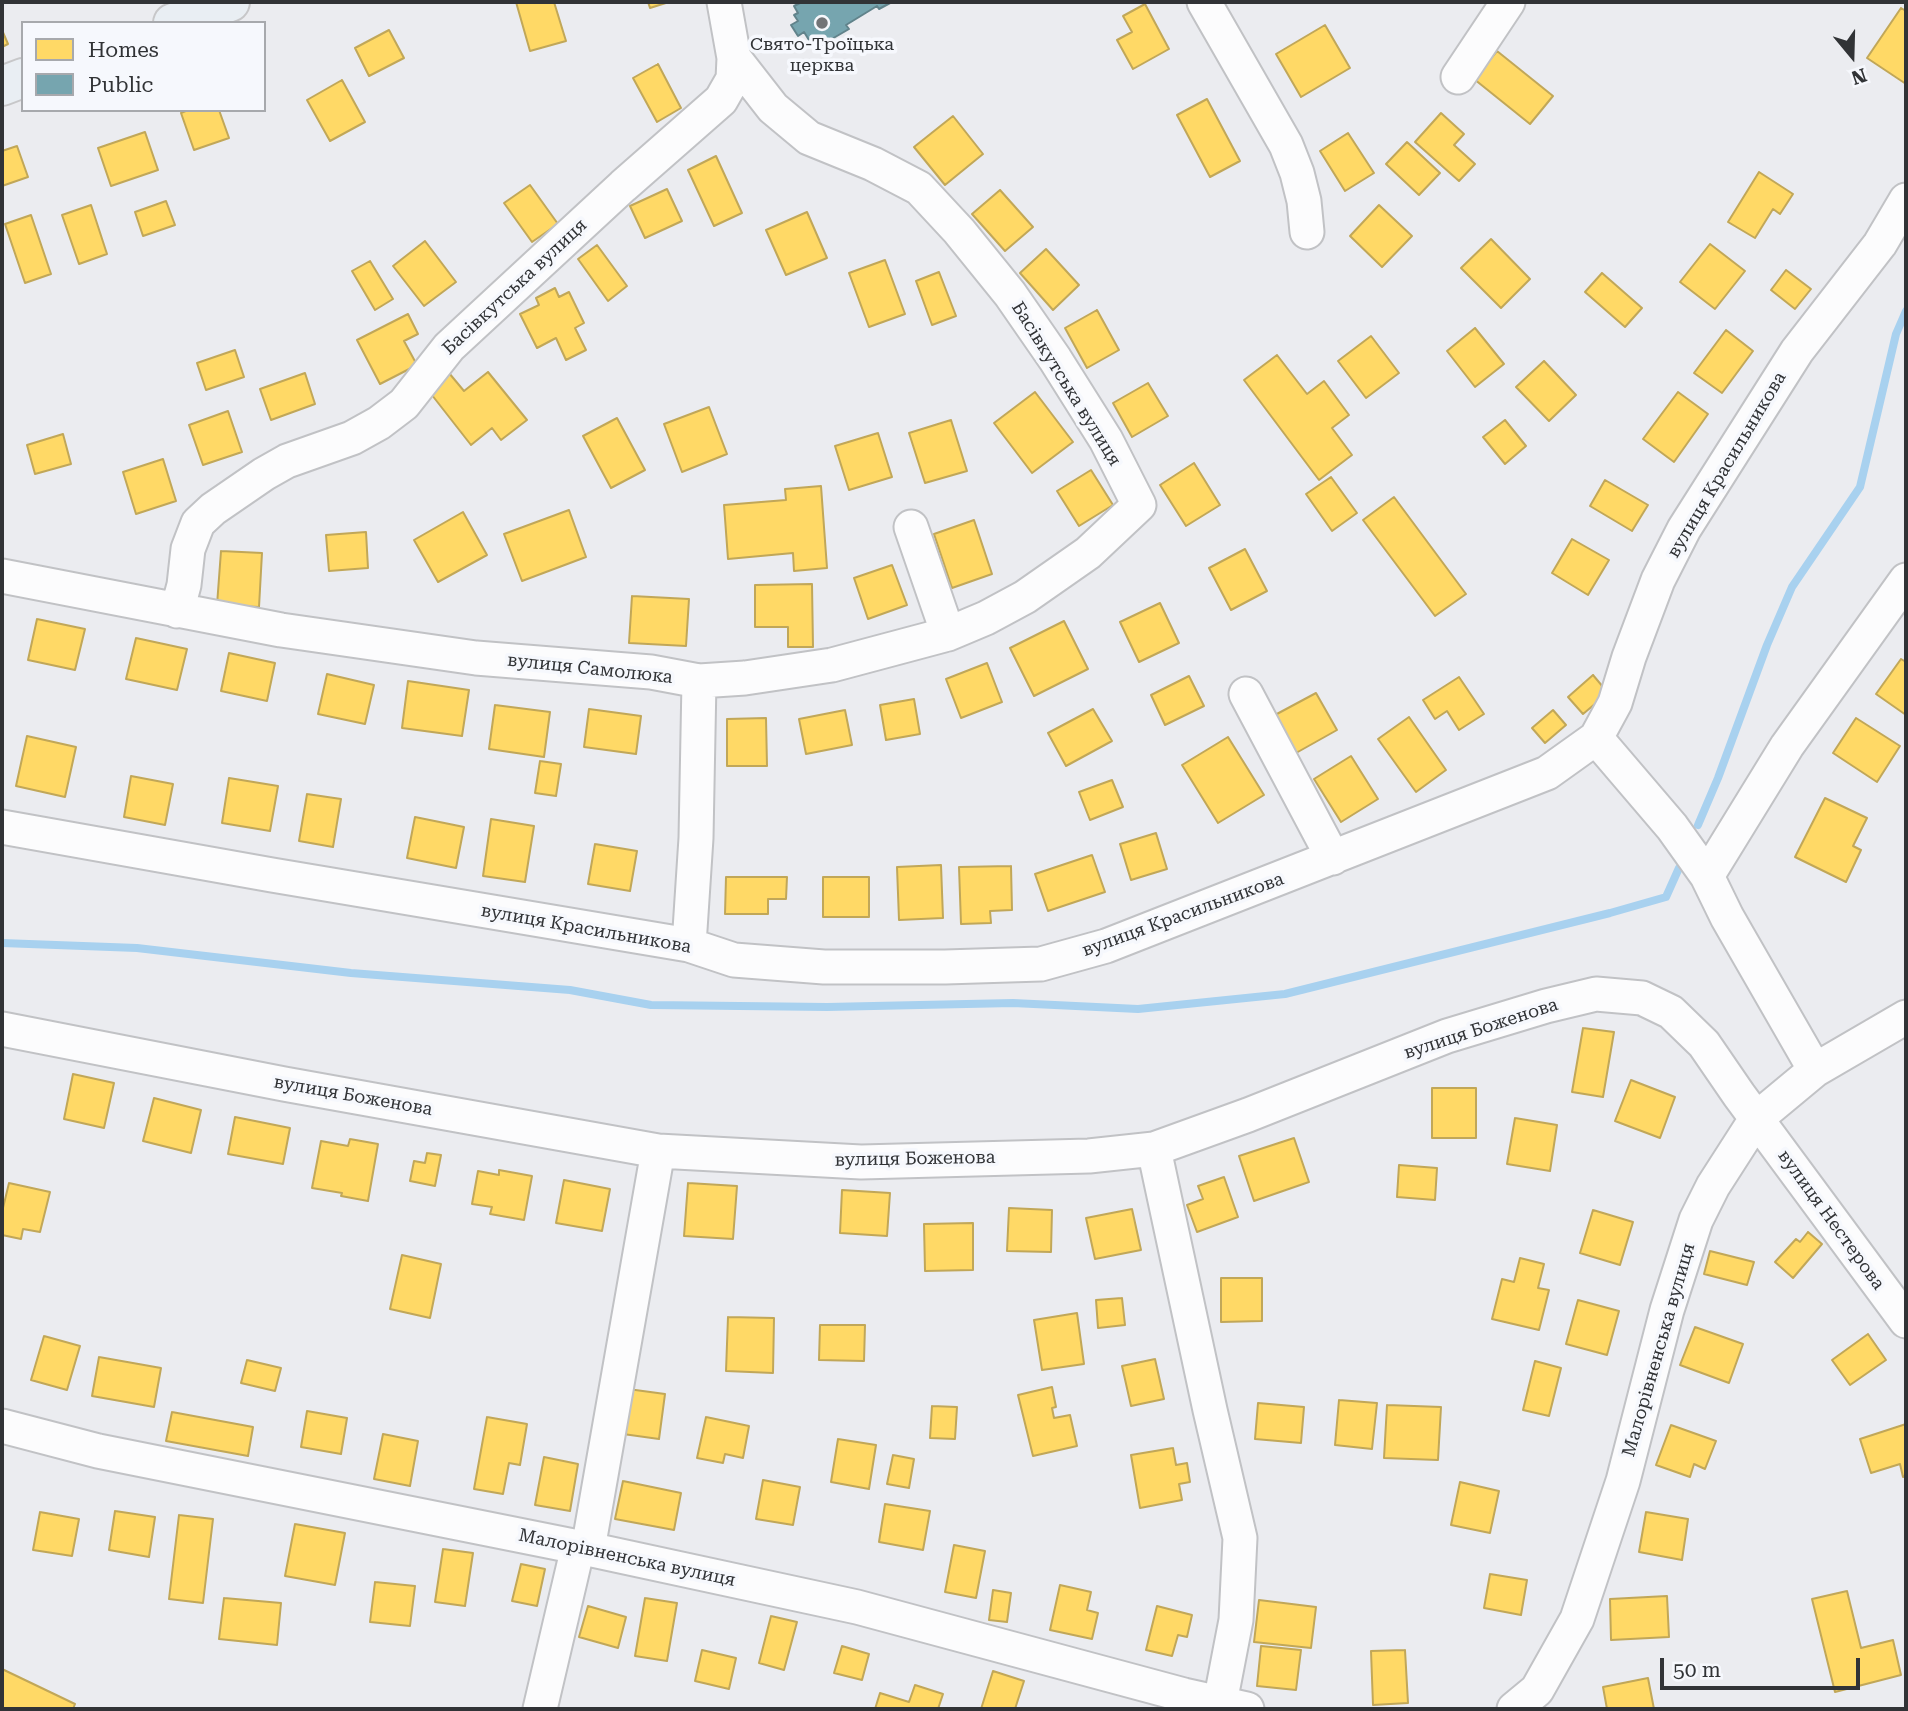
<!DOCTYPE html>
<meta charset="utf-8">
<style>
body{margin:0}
#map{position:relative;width:1908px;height:1711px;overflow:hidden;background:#ebecf0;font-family:"Roboto Serif",serif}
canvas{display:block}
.frame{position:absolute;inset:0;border:4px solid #313336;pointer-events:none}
.legend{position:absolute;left:21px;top:21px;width:245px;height:91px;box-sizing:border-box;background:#f6f8fd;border:2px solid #a7a9ad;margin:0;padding:9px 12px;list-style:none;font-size:21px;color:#313336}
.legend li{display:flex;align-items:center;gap:14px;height:35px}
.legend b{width:35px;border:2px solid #a7a9ad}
.north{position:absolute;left:1817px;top:21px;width:70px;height:70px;-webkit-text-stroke:5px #f6f8fd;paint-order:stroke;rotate:161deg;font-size:19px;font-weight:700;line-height:28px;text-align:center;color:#313336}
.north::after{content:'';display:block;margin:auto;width:24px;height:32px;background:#313336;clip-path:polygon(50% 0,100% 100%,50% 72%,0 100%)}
.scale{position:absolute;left:1660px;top:1658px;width:200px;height:32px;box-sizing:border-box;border:4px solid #313336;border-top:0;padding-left:9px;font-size:21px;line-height:24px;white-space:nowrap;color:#313336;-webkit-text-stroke:5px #f6f8fd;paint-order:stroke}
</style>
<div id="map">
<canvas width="1908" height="1711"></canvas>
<div class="frame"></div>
<ul class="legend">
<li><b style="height:19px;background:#ffd966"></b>Homes</li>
<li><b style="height:19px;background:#76a5af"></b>Public</li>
</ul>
<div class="north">N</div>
<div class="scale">50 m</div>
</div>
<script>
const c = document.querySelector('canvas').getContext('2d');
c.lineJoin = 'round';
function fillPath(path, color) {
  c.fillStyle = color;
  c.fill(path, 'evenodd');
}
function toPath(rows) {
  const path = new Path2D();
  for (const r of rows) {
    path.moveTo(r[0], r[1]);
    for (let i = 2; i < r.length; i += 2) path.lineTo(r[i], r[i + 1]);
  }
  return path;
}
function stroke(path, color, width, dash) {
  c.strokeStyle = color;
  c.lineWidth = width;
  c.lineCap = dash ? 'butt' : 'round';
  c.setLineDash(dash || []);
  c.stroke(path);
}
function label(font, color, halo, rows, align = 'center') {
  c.font = font + ' "Roboto Serif",serif';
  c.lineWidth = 7;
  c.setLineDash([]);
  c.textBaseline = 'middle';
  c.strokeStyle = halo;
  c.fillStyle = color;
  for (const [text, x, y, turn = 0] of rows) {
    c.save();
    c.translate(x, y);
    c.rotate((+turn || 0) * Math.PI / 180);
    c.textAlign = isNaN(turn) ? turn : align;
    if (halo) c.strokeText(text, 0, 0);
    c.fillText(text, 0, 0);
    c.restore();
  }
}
const homes = toPath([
 [516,2,554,2,566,41,530,51,516,2],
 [648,2,669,2,650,8,648,2],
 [1145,4,1169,49,1133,69,1117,40,1132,32,1123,16,1145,4],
 [1901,8,1906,11,1906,84,1867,58,1901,8],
 [1325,25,1350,68,1301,97,1276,54,1325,25],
 [2,30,8,44,2,47,2,30],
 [389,30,404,58,369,76,355,48,389,30],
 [1497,51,1553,96,1530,124,1474,79,1497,51],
 [658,64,681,108,657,122,633,78,658,64],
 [342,80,365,122,330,141,307,100,342,80],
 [1207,99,1240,161,1210,177,1177,115,1207,99],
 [188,110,219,110,229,138,194,150,181,113,188,110],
 [1441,113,1464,134,1454,145,1475,164,1459,181,1415,142,1441,113],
 [953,116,983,154,945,185,914,147,953,116],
 [145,132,158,170,111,186,98,148,145,132],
 [1348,133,1374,173,1345,191,1320,151,1348,133],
 [1407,142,1440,173,1419,195,1386,164,1407,142],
 [17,146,28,177,2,186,2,151,17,146],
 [716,156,742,213,714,226,688,170,716,156],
 [1759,172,1793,194,1780,214,1773,209,1755,238,1728,222,1759,172],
 [530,185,558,224,532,242,504,203,530,185],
 [667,189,682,221,645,238,630,206,667,189],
 [1000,190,1033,227,1005,251,972,214,1000,190],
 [166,201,175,225,143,236,135,212,166,201],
 [91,205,107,254,79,264,62,215,91,205],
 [1379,205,1412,236,1382,267,1350,236,1379,205],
 [807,212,827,258,786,275,766,230,807,212],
 [31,215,51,274,25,283,5,224,31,215],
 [1491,239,1530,279,1501,308,1461,268,1491,239],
 [425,241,456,282,424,306,393,266,425,241],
 [1710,244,1745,271,1715,309,1680,282,1710,244],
 [597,245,627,286,608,301,578,259,597,245],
 [1046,249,1079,285,1053,310,1020,273,1046,249],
 [885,260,905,314,869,327,849,273,885,260],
 [370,261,393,299,375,310,352,271,370,261],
 [1786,270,1811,289,1795,309,1771,290,1786,270],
 [939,272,956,316,932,325,916,281,939,272],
 [1602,273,1642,308,1625,327,1585,292,1602,273],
 [555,288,559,297,569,292,584,323,575,328,586,350,566,360,556,338,537,348,520,314,539,305,536,298,555,288],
 [1097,310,1119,350,1087,368,1065,328,1097,310],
 [408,314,418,334,404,341,417,365,380,384,357,340,408,314],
 [1475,328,1504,364,1475,387,1447,351,1475,328],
 [1726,330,1753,351,1722,393,1694,373,1726,330],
 [1371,336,1399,373,1366,398,1338,361,1371,336],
 [235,350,244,377,206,390,197,363,235,350],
 [1277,355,1307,394,1324,381,1349,415,1332,428,1352,455,1319,480,1244,380,1277,355],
 [1544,361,1576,395,1549,421,1516,387,1544,361],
 [488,372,527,420,501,440,492,428,471,445,428,390,449,373,464,391,488,372],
 [305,373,315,404,271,420,260,389,305,373],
 [1148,383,1168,416,1132,437,1113,403,1148,383],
 [1035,392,1073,442,1032,473,994,423,1035,392],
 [1678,392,1708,414,1674,462,1643,439,1678,392],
 [709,407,727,454,682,472,664,424,709,407],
 [228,411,242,452,203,465,189,425,228,411],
 [617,418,645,470,611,488,583,436,617,418],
 [951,420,967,471,925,483,909,433,951,420],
 [1505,420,1526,446,1505,464,1483,437,1505,420],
 [878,433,892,477,849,490,835,446,878,433],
 [63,434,71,464,35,474,27,445,63,434],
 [163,459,176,501,136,514,123,472,163,459],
 [1194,463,1220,505,1186,526,1160,485,1194,463],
 [1091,470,1113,505,1079,526,1057,491,1091,470],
 [1331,477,1357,513,1332,531,1306,494,1331,477],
 [1605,480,1648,505,1632,531,1590,506,1605,480],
 [821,486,827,568,794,571,793,553,728,559,724,505,786,500,785,489,821,486],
 [1394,497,1466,594,1435,616,1363,520,1394,497],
 [569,510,586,557,522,581,504,534,569,510],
 [463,512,487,555,438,582,414,540,463,512],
 [974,520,992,574,952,588,934,534,974,520],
 [366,532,368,568,329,571,326,535,366,532],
 [1572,539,1609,560,1588,595,1552,573,1572,539],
 [1245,549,1267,591,1231,610,1209,568,1245,549],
 [221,551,262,553,259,607,217,605,221,551],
 [892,565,907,605,868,619,854,578,892,565],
 [812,584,813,647,788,647,788,627,755,627,755,585,812,584],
 [632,596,689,599,686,646,629,643,632,596],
 [1160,603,1179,643,1139,662,1120,622,1160,603],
 [37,619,85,629,75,670,28,660,37,619],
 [1064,621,1088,669,1034,696,1010,648,1064,621],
 [136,638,187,649,177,690,126,679,136,638],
 [229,653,275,663,267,701,221,691,229,653],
 [1901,659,1906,662,1906,715,1876,694,1901,659],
 [987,663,1002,702,961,718,946,679,987,663],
 [327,674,374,685,365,724,318,714,327,674],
 [1593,675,1608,693,1583,714,1568,697,1593,675],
 [1189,676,1204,706,1165,725,1151,695,1189,676],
 [1459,677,1484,714,1459,730,1447,711,1435,719,1423,700,1459,677],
 [408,681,469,690,462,736,402,728,408,681],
 [1316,693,1337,730,1296,753,1275,715,1316,693],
 [914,699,920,734,886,740,880,705,914,699],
 [495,705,550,712,544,757,489,749,495,705],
 [589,709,641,716,636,754,584,747,589,709],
 [1093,709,1112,741,1066,766,1048,733,1093,709],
 [845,710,852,745,806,754,799,719,845,710],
 [1553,710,1566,725,1545,743,1532,728,1553,710],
 [1409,717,1446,770,1416,792,1378,739,1409,717],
 [766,718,767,766,727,766,727,719,766,718],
 [1856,718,1900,746,1877,782,1833,753,1856,718],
 [27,736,76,747,65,797,16,786,27,736],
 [1228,737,1264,795,1218,823,1182,765,1228,737],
 [1351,756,1378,799,1341,822,1314,779,1351,756],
 [540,761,561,764,556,796,535,793,540,761],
 [131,776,173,784,165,825,124,817,131,776],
 [229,778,278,786,270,831,222,823,229,778],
 [1112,780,1123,807,1090,820,1079,792,1112,780],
 [307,794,341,799,333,847,299,841,307,794],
 [1825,798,1867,818,1853,846,1861,850,1846,882,1795,857,1825,798],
 [415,817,464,827,456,868,407,858,415,817],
 [491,819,534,826,525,882,483,876,491,819],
 [1156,833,1167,869,1131,880,1120,844,1156,833],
 [595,844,637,851,630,891,588,884,595,844],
 [1092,855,1105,892,1048,911,1035,874,1092,855],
 [941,865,943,918,899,920,897,867,941,865],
 [1011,866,1012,910,990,911,991,923,961,924,959,867,1011,866],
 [726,877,787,877,786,899,768,899,768,914,725,914,726,877],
 [823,877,869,877,869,917,823,917,823,877],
 [1583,1028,1614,1032,1603,1097,1572,1092,1583,1028],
 [73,1074,114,1083,104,1128,64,1119,73,1074],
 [1631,1080,1675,1097,1660,1138,1615,1121,1631,1080],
 [1432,1088,1476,1088,1476,1138,1432,1138,1432,1088],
 [154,1098,201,1110,191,1153,143,1141,154,1098],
 [235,1117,290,1128,283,1164,228,1154,235,1117],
 [1515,1118,1557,1125,1550,1171,1507,1164,1515,1118],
 [1294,1138,1309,1182,1254,1201,1239,1156,1294,1138],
 [350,1139,378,1144,368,1201,341,1196,342,1193,312,1188,321,1141,348,1146,350,1139],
 [427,1153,441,1155,435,1186,410,1181,414,1161,425,1163,427,1153],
 [1399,1165,1437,1168,1435,1200,1397,1197,1399,1165],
 [499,1170,532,1176,524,1220,490,1214,492,1207,472,1204,478,1171,499,1175,499,1170],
 [1224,1177,1238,1217,1197,1232,1187,1205,1203,1199,1198,1186,1224,1177],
 [564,1180,610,1189,602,1231,556,1223,564,1180],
 [9,1183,50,1192,40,1232,23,1229,21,1239,2,1235,2,1212,9,1183],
 [688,1183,737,1186,733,1239,684,1236,688,1183],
 [842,1190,890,1193,887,1236,840,1233,842,1190],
 [1009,1208,1052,1210,1051,1252,1007,1251,1009,1208],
 [1132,1209,1141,1250,1095,1259,1086,1218,1132,1209],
 [1593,1210,1633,1222,1620,1265,1580,1253,1593,1210],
 [973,1223,973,1270,925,1271,924,1224,973,1223],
 [1808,1232,1822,1244,1793,1278,1775,1262,1796,1239,1800,1242,1808,1232],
 [1710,1251,1754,1262,1747,1285,1704,1274,1710,1251],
 [402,1255,441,1264,430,1318,390,1309,402,1255],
 [1520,1258,1544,1264,1538,1288,1549,1290,1539,1330,1492,1319,1502,1279,1514,1282,1520,1258],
 [1221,1278,1262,1278,1262,1321,1221,1322,1221,1278],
 [1122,1298,1125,1325,1098,1328,1096,1300,1122,1298],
 [1578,1300,1619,1311,1607,1355,1566,1344,1578,1300],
 [1077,1313,1084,1364,1042,1370,1034,1320,1077,1313],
 [728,1317,774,1318,773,1373,726,1371,728,1317],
 [820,1325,865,1325,864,1361,819,1360,820,1325],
 [1695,1327,1743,1344,1729,1383,1680,1365,1695,1327],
 [1868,1334,1886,1360,1850,1385,1832,1360,1868,1334],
 [44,1336,80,1346,67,1390,31,1380,44,1336],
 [99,1357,161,1368,154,1407,92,1396,99,1357],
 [1155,1359,1164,1399,1131,1406,1122,1366,1155,1359],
 [247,1360,281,1368,275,1391,241,1383,247,1360],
 [1535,1361,1561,1368,1549,1416,1523,1410,1535,1361],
 [1052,1387,1056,1407,1052,1408,1054,1418,1070,1415,1077,1446,1033,1456,1018,1395,1052,1387],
 [628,1389,665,1394,659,1439,623,1434,628,1389],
 [1339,1400,1377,1403,1372,1449,1335,1445,1339,1400],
 [1258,1403,1304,1407,1301,1443,1255,1439,1258,1403],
 [1387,1405,1441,1407,1438,1460,1384,1458,1387,1405],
 [932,1406,957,1407,955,1439,930,1438,932,1406],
 [307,1411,347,1418,341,1454,301,1447,307,1411],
 [172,1412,253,1427,248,1456,166,1441,172,1412],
 [487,1417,527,1424,520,1465,509,1463,503,1494,474,1489,487,1417],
 [706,1417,749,1426,743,1458,725,1454,723,1463,697,1458,706,1417],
 [1906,1424,1906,1476,1903,1477,1900,1464,1871,1473,1860,1439,1906,1424],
 [1671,1425,1716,1441,1705,1469,1694,1464,1690,1477,1656,1465,1671,1425],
 [383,1434,418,1441,410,1486,374,1479,383,1434],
 [838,1439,876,1445,869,1489,831,1482,838,1439],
 [1173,1448,1176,1465,1187,1463,1190,1482,1179,1484,1182,1500,1140,1508,1131,1455,1173,1448],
 [893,1455,914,1459,909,1488,887,1484,893,1455],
 [544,1457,578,1464,570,1511,535,1505,544,1457],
 [763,1480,800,1487,793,1525,756,1519,763,1480],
 [623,1481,681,1493,674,1530,615,1519,623,1481],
 [1460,1482,1499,1491,1490,1533,1451,1525,1460,1482],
 [885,1504,930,1511,923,1550,879,1542,885,1504],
 [115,1511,155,1517,149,1557,109,1550,115,1511],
 [40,1512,79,1519,72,1556,33,1550,40,1512],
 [1646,1512,1688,1519,1682,1560,1639,1552,1646,1512],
 [179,1515,213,1519,203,1603,169,1599,179,1515],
 [295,1524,345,1533,335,1585,285,1576,295,1524],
 [954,1545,985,1551,976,1598,945,1592,954,1545],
 [443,1549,473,1553,465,1606,435,1602,443,1549],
 [521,1564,545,1569,537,1606,512,1601,521,1564],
 [1490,1574,1527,1580,1521,1615,1484,1608,1490,1574],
 [375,1582,415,1586,410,1626,370,1622,375,1582],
 [1060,1585,1091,1592,1087,1610,1098,1613,1092,1639,1050,1630,1060,1585],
 [993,1590,1011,1593,1007,1622,989,1620,993,1590],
 [1847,1591,1861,1648,1893,1640,1901,1675,1835,1692,1812,1599,1847,1591],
 [1667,1596,1669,1637,1611,1640,1610,1599,1667,1596],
 [224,1598,281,1603,277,1645,219,1639,224,1598],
 [645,1598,677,1603,667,1661,635,1656,645,1598],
 [1259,1600,1316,1607,1311,1648,1254,1642,1259,1600],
 [588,1606,626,1617,618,1648,579,1637,588,1606],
 [1157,1606,1192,1615,1187,1637,1178,1635,1172,1656,1146,1650,1157,1606],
 [771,1616,797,1622,784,1670,759,1663,771,1616],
 [842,1646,869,1654,862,1680,834,1673,842,1646],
 [1261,1646,1301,1650,1296,1690,1257,1686,1261,1646],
 [702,1650,736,1658,729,1689,695,1681,702,1650],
 [1405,1650,1408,1703,1373,1705,1371,1651,1405,1650],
 [2,1669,75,1704,73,1709,2,1709,2,1669],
 [993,1671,1024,1681,1015,1709,981,1709,993,1671],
 [1648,1678,1654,1709,1607,1709,1603,1687,1648,1678],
 [915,1685,943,1694,938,1709,875,1709,880,1693,909,1702,915,1685]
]);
fillPath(homes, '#ffd966');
stroke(homes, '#c1a758', 2);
const public = toPath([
 [802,2,892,2,879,9,877,6,846,25,849,29,818,47,813,37,809,40,804,32,798,36,791,25,798,21,794,15,798,13,794,6,802,2]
]);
fillPath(public, '#76a5af');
stroke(public, '#61838b', 2);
stroke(toPath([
 [1698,825,1718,778,1767,645,1792,587,1860,487,1896,334,1906,311],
 [2,943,137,948,351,973,570,990,651,1005,827,1007,1013,1003,1138,1009,1285,994,1610,913,1666,897,1679,868]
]), '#a8d1ef', 8);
const minor = toPath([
 [1204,2,1286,145,1297,173,1304,201,1307,232],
 [1458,77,1508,2],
 [911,527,948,634],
 [2,576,281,630,476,658,651,672,699,681,745,678,832,665,948,634,986,618,1025,597,1088,553,1139,505,1106,440,1055,359,1010,294,959,231,919,188,873,164,809,138,773,108,734,58],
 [177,611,184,585,188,549,198,523,213,509,264,474,287,461,352,438,379,423,404,404,449,347,623,186,721,100,733,79,734,58,724,2],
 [1246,694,1333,858],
 [1596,738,1672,827,1707,876,1727,917,1815,1070],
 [2,827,272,875,689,945,734,960,824,967,945,967,1041,964,1106,946,1547,773,1596,738,1615,703,1629,657,1658,580,1684,529,1797,351,1880,244,1906,200],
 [1707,876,1787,746,1906,580],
 [689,945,696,838,699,681],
 [2,1029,284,1084,658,1151,861,1162,1089,1156,1154,1149,1248,1115,1447,1036,1546,1006,1596,994,1642,998,1671,1012,1704,1044,1739,1095,1906,1321],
 [1154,1149,1210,1410,1240,1538,1236,1620,1220,1703],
 [2,1426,98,1451,588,1549,857,1607,1184,1695,1247,1709],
 [588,1549,658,1151],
 [540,1709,578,1547],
 [1514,1709,1537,1690,1577,1619,1623,1481,1667,1310,1696,1220,1713,1186,1756,1119,1815,1070,1906,1017]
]);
const major = toPath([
 [173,23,230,2],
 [2,86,23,78]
]);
stroke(minor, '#c1c2c5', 37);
stroke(major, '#c7c7c9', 42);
stroke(minor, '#fcfcfd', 33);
stroke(major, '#e9eef3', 38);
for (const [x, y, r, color] of [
 [822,23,7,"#727477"]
]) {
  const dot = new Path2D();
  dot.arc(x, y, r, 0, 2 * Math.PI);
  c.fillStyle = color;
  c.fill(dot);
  stroke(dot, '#f6f8fd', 2.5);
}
label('18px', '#313336', '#f6f8fd', [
 ["Свято-Троїцька",822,45],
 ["церква",822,66]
]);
label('18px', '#313336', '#f6f8fd', [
 ["Басівкутська вулиця",515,287,-43],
 ["Басівкутська вулиця",1066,384,58],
 ["вулиця Красильникова",1727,465,-59],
 ["вулиця Самолюка",590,669,6],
 ["вулиця Красильникова",1183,915,-20],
 ["вулиця Красильникова",586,929,10],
 ["вулиця Боженова",1481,1029,-18],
 ["вулиця Боженова",353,1096,10],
 ["вулиця Боженова",915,1159,-1],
 ["вулиця Нестерова",1831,1220,54],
 ["Малорівненська вулиця",1659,1350,-74],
 ["Малорівненська вулиця",627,1558,12]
]);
</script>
